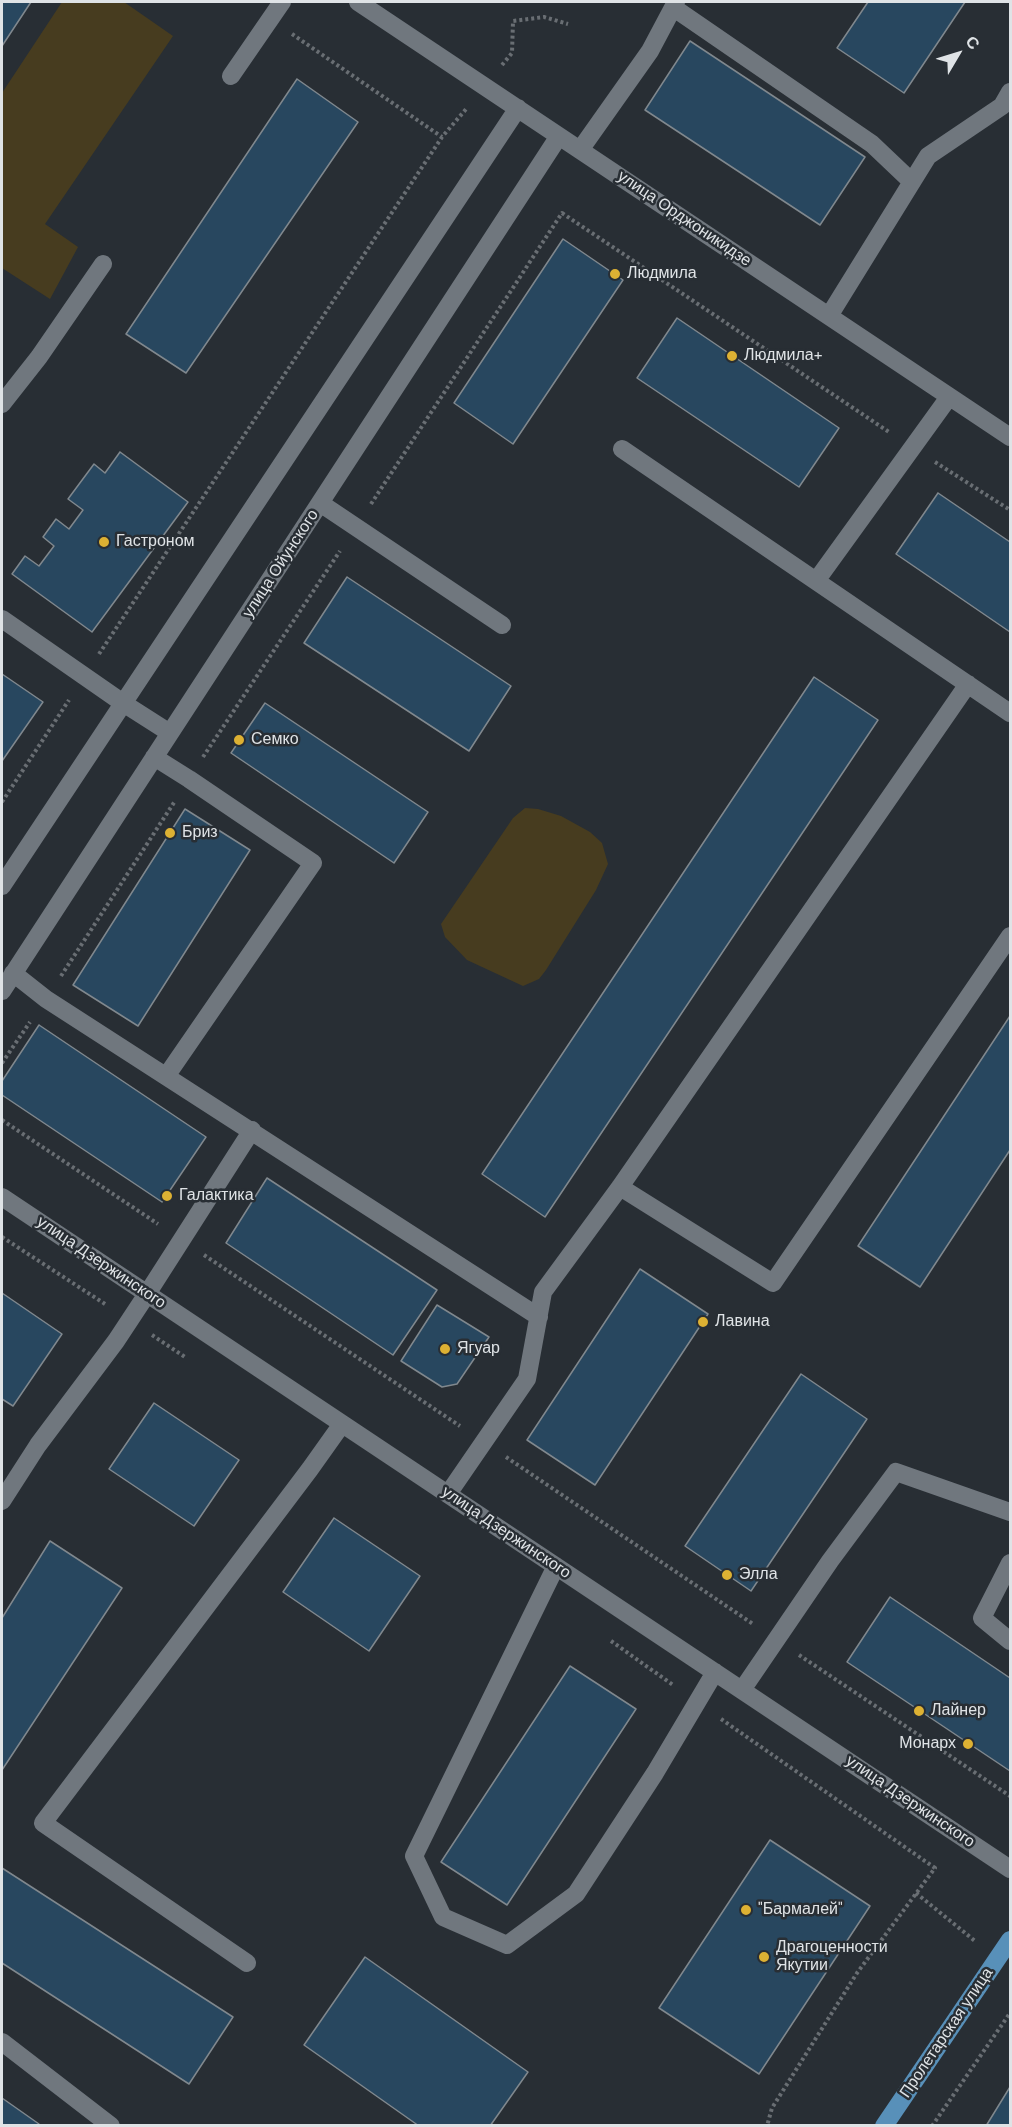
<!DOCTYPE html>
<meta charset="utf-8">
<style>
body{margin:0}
#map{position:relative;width:1012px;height:2127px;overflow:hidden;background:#282e34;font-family:"DM Sans",sans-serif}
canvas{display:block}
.frame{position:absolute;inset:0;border:3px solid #dfe3e6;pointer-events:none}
.north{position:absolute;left:928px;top:24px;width:60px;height:60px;-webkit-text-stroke:4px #282e34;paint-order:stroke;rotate:52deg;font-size:16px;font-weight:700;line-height:24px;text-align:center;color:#dfe3e6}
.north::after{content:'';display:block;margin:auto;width:21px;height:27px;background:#dfe3e6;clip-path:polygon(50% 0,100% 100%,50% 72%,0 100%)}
</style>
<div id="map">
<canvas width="1012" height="2127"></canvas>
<div class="frame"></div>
<div class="north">С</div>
</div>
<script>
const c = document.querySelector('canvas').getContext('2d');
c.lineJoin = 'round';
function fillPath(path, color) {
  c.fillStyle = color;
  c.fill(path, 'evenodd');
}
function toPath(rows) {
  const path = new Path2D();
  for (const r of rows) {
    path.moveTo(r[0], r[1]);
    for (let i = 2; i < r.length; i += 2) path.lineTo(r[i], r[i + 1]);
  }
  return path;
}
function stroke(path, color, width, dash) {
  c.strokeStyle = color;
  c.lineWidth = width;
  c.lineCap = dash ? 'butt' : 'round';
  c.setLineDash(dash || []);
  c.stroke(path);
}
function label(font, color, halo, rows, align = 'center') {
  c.font = font + ' "DM Sans",sans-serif';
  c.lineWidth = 5;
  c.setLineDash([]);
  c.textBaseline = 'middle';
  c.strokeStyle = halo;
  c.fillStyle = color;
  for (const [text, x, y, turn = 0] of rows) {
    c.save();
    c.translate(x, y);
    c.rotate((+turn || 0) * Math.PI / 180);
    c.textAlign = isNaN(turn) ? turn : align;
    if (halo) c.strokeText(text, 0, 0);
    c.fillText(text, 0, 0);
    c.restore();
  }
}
fillPath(toPath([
 [62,2,124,2,173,36,45,224,78,247,50,299,2,268,2,93],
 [525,808,538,809,561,816,590,832,602,843,608,864,596,890,546,970,539,979,523,986,467,960,445,937,441,924,513,818]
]), '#473c1f');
const building = toPath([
 [2,2,31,2,2,46,2,2],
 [868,2,965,2,904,93,837,48,868,2],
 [690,41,865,157,820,225,645,110,690,41],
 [297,79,358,122,186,373,126,334,297,79],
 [563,239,623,280,513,444,454,403,563,239],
 [677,318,839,428,799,487,637,378,677,318],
 [120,452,188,502,92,632,12,574,25,556,39,566,54,546,43,537,56,519,69,529,83,510,68,499,94,464,105,473,120,452],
 [938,493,1010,542,1010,632,896,554,938,493],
 [347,577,511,686,469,751,304,643,347,577],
 [2,674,43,702,2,761,2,674],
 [814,677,878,720,545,1217,482,1174,814,677],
 [265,703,428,812,394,863,231,753,265,703],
 [185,809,250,850,138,1026,73,985,185,809],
 [1010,1016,1010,1150,920,1287,858,1246,1010,1016],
 [39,1025,206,1137,162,1202,2,1095,2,1081,39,1025],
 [267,1178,437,1290,393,1355,226,1243,267,1178],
 [640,1269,708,1314,595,1485,527,1440,640,1269],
 [2,1293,62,1334,13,1406,2,1399,2,1293],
 [437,1305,489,1337,457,1384,442,1387,401,1361,437,1305],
 [801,1374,867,1419,751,1591,685,1546,801,1374],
 [154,1403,239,1460,194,1526,109,1469,154,1403],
 [334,1518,420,1576,369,1651,283,1592,334,1518],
 [50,1541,122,1588,2,1770,2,1618,50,1541],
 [890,1597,1010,1678,1010,1771,847,1662,890,1597],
 [570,1666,636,1709,507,1905,441,1862,570,1666],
 [770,1840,870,1906,759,2074,659,2008,770,1840],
 [2,1868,233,2017,189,2084,2,1963,2,1868],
 [365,1957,528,2072,490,2126,419,2126,304,2045,365,1957],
 [1010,2087,1010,2126,986,2126,1010,2087],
 [2,2098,39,2124,38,2126,2,2126,2,2098]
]);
fillPath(building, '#28475f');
stroke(building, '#80888e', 1.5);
stroke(toPath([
 [292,34,442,137],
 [502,65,512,53,513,21,544,17,568,24],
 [935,462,1010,510],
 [371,504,562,213,889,432],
 [99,654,442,137,467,108],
 [203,757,340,551],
 [2,802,69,700],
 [61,976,175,801],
 [2,1063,30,1022],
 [2,1120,158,1224],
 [2,1237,105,1304],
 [204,1255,460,1426],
 [152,1335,185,1357],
 [506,1457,753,1624],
 [611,1641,673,1685],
 [799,1655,1010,1796],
 [721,1719,935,1868,857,1973,772,2108,767,2126],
 [916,1893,975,1941],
 [932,2126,1010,2013]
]), '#696e73', 4, [3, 3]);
stroke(toPath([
 [358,2,1010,437],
 [674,8,872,144,912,182],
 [231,76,282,2],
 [580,150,650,51,676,2],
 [829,316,928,156,1002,106,1010,92],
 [2,404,39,357,103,264],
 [622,449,1010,713],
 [320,503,502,625],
 [816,581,949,397],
 [2,619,123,703,170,733],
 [154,757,189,779,313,863,167,1075],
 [2,886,518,108],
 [13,973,46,999,539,1317],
 [2,991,559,136],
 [620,1187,773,1283,1010,936],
 [2,1197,1010,1869],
 [448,1494,527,1379,543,1292,620,1187,968,684],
 [2,1501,38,1445,116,1341,147,1294,252,1130],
 [1010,1563,982,1618,1010,1641],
 [556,1566,414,1856,443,1917,507,1945,576,1894,655,1773,715,1672],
 [742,1690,830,1561,896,1472,1010,1512],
 [247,1963,43,1823,310,1469,342,1424],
 [2,2042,111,2126]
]), '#70777e', 18);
stroke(toPath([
 [884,2126,1010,1940]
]), '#5890b9', 18);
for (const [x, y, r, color] of [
 [615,274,6,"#ddb133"],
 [732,356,6,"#ddb133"],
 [104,542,6,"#ddb133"],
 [239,740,6,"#ddb133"],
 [170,833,6,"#ddb133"],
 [167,1196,6,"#ddb133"],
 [703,1322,6,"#ddb133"],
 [445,1349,6,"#ddb133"],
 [727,1575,6,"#ddb133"],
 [919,1711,6,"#ddb133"],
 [968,1744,6,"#ddb133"],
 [746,1910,6,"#ddb133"],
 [764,1957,6,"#ddb133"]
]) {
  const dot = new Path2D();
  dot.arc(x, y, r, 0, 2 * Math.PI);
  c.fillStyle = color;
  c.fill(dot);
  stroke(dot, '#282e34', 2);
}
label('16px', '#dfe3e6', '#282e34', [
 ["улица Орджоникидзе",684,219,34],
 ["улица Ойунского",281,564,-57],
 ["улица Дзержинского",101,1263,34],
 ["улица Дзержинского",506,1533,34],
 ["улица Дзержинского",910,1802,34],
 ["Пролетарская улица",947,2033,-56]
]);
label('16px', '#dfe3e6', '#282e34', [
 ["Людмила",627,274],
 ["Людмила+",744,356],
 ["Гастроном",116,542],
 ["Семко",251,740],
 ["Бриз",182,833],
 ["Галактика",179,1196],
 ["Лавина",715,1322],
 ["Ягуар",457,1349],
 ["Элла",739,1575],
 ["Лайнер",931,1711],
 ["Монарх",956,1744,"right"],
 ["\"Бармалей\"",758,1910],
 ["Драгоценности",776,1948],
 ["Якутии",776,1966]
], 'left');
</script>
